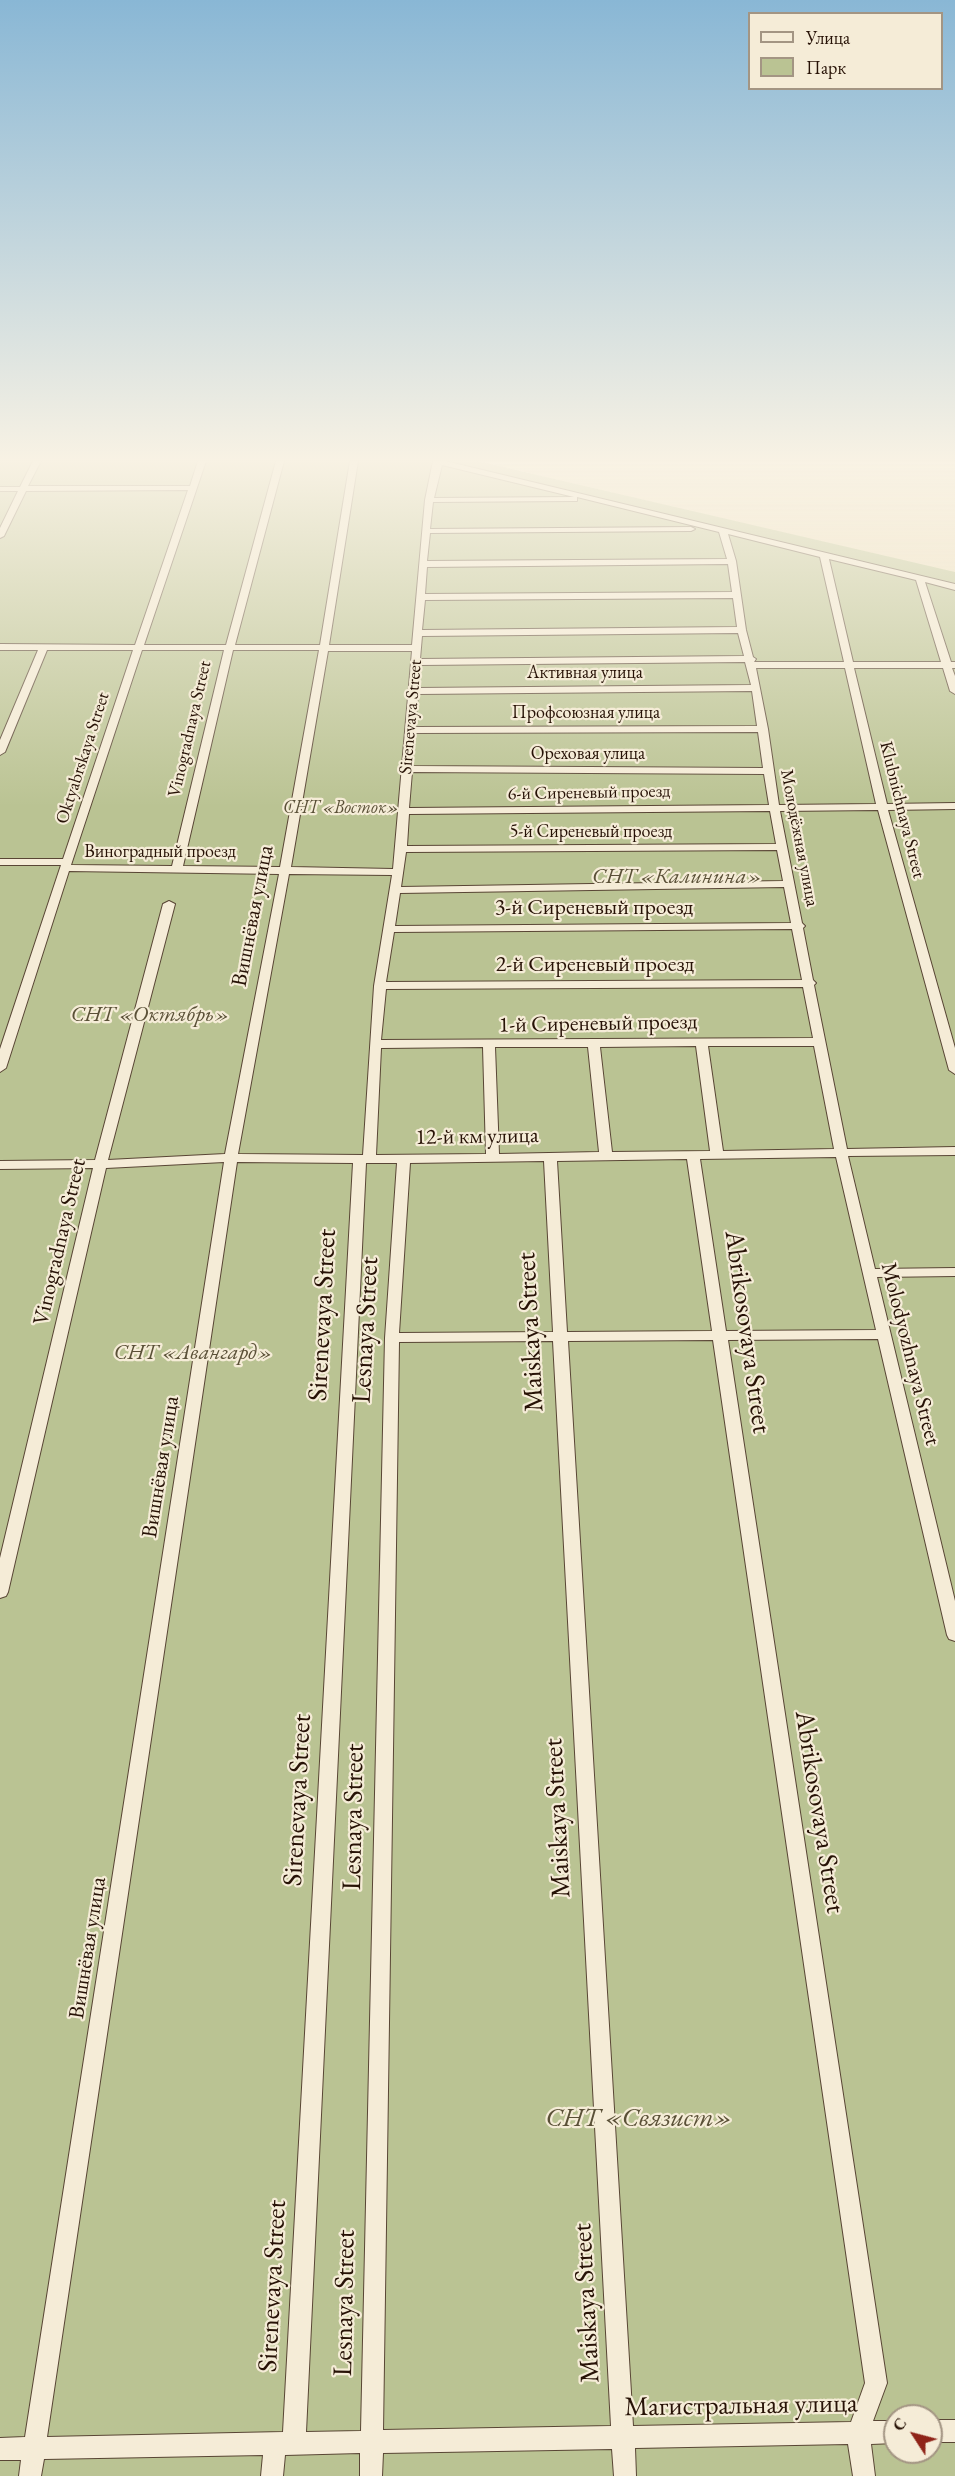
<!DOCTYPE html>
<meta charset="utf-8">
<style>
body{margin:0}
#map{position:relative;width:955px;height:2476px;overflow:hidden;background:#efe1c2;font-family:"EB Garamond",serif}
canvas{display:block}
.legend{position:absolute;left:748px;top:12px;width:195px;height:78px;box-sizing:border-box;background:#f5ecd7;border:2px solid #a39583;margin:0;padding:8px 10px;list-style:none;font-size:18px;color:#271206}
.legend li{display:flex;align-items:center;gap:12px;height:30px}
.legend b{width:30px;border:2px solid #a39583}
.north{position:absolute;left:883px;top:2404px;width:60px;height:60px;box-sizing:border-box;background:#f5ecd7;border:2px solid #a39583;border-radius:50%;rotate:306deg;font-size:16px;font-weight:700;line-height:24px;text-align:center;color:#271206}
.north::after{content:'';display:block;margin:auto;width:21px;height:27px;background:#8f2418;clip-path:polygon(50% 0,100% 100%,50% 72%,0 100%)}
</style>
<div id="map">
<canvas width="955" height="2476"></canvas>
<ul class="legend">
<li><b style="height:8px;background:#f5ecd7"></b>Улица</li>
<li><b style="height:16px;background:#bac393"></b>Парк</li>
</ul>
<div class="north">С</div>
</div>
<script>
const c = document.querySelector('canvas').getContext('2d');
c.lineJoin = 'round';
function fillPath(path, color) {
  c.fillStyle = color;
  c.fill(path, 'evenodd');
}
function toPath(rows) {
  const path = new Path2D();
  for (const r of rows) {
    path.moveTo(r[0], r[1]);
    for (let i = 2; i < r.length; i += 2) path.lineTo(r[i], r[i + 1]);
  }
  return path;
}
function stroke(path, color, width, dash) {
  c.strokeStyle = color;
  c.lineWidth = width;
  c.lineCap = dash ? 'butt' : 'round';
  c.setLineDash(dash || []);
  c.stroke(path);
}
function label(font, color, halo, rows, align = 'center') {
  c.font = font + ' "EB Garamond",serif';
  c.lineWidth = 4.5;
  c.setLineDash([]);
  c.textBaseline = 'middle';
  c.strokeStyle = halo;
  c.fillStyle = color;
  for (const [text, x, y, turn = 0] of rows) {
    c.save();
    c.translate(x, y);
    c.rotate((+turn || 0) * Math.PI / 180);
    c.textAlign = isNaN(turn) ? turn : align;
    if (halo) c.strokeText(text, 0, 0);
    c.fillText(text, 0, 0);
    c.restore();
  }
}
fillPath(toPath([
 [0,461,477,461,955,572,955,2476,0,2476],
 [895,2416,931,2416,931,2452,895,2452]
]), '#bac393');
const minor = toPath([
 [33,461,41,461,28,486,190,486,198,461,206,461,144,645,226,645,276,461,284,461,235,645,320,645,350,461,358,461,329,645,412,645,425,500,433,461,445,461,955,584,955,590,925,582,951,662,955,662,955,668,952,668,955,676,955,694,950,691,943,668,854,668,887,804,955,803,955,809,888,810,955,1048,955,1074,949,1070,878,810,780,811,802,923,805,926,803,928,813,980,816,983,814,985,847,1149,955,1147,955,1155,848,1156,875,1269,955,1268,955,1276,877,1277,955,1601,955,1641,949,1639,947,1635,878,1339,728,1340,887,2383,873,2421,895,2421,895,2443,871,2444,875,2476,853,2476,848,2444,635,2448,636,2476,614,2476,612,2449,383,2453,382,2476,360,2476,360,2453,285,2455,283,2476,261,2476,263,2455,44,2459,41,2476,19,2476,21,2460,0,2460,0,2438,25,2437,224,1162,106,1168,8,1592,6,1596,0,1598,0,1558,93,1168,0,1169,0,1161,95,1160,163,904,169,901,175,904,108,1160,225,1154,279,874,69,871,6,1068,0,1072,0,1049,61,865,0,865,0,859,63,859,133,650,47,650,5,752,0,755,0,740,38,650,0,650,0,644,135,645,188,490,26,491,4,536,0,538,0,528,18,491,0,491,0,487,20,487,33,461],
 [442,465,574,497,434,498,442,465],
 [577,497,719,532,727,559,427,561,430,533,691,531,695,529,691,527,430,529,433,502,574,501,577,501,577,497],
 [728,534,820,557,844,662,754,662,756,659,753,657,746,630,736,561,728,534],
 [829,559,916,580,941,662,853,662,829,559],
 [728,564,732,592,425,594,427,567,728,564],
 [733,598,737,627,422,630,425,600,733,598],
 [738,633,744,656,420,659,422,636,738,633],
 [142,650,224,650,172,866,71,865,142,650],
 [233,650,319,650,280,867,183,866,233,650],
 [328,651,412,651,393,869,291,867,328,651],
 [745,662,751,685,418,688,420,665,745,662],
 [756,668,845,668,876,804,779,805,768,729,756,668],
 [752,691,757,726,415,727,418,694,752,691],
 [758,732,763,768,412,766,415,733,758,732],
 [412,772,764,774,769,805,409,808,412,772],
 [770,811,776,844,407,846,409,814,770,811],
 [777,850,783,881,401,887,406,852,777,850],
 [289,874,392,875,374,986,363,1155,238,1154,289,874],
 [784,887,791,923,395,926,400,893,784,887],
 [792,929,802,980,386,982,394,932,792,929],
 [803,987,813,1038,381,1040,386,989,803,987],
 [696,1046,710,1151,612,1152,600,1047,696,1046],
 [708,1046,814,1046,834,1149,723,1151,708,1046],
 [483,1047,486,1154,376,1155,381,1048,483,1047],
 [495,1047,588,1047,599,1152,499,1154,495,1047],
 [836,1157,876,1330,726,1331,700,1159,836,1157],
 [687,1159,712,1331,567,1332,557,1161,687,1159],
 [544,1161,553,1332,399,1333,410,1163,544,1161],
 [237,1162,353,1163,283,2432,47,2437,237,1162],
 [366,1163,397,1163,385,1338,361,2431,306,2432,366,1163],
 [713,1340,865,2383,851,2422,633,2426,568,1341,713,1340],
 [553,1341,611,2426,383,2430,399,1342,553,1341],
 [931,2420,955,2420,955,2442,931,2442,931,2420]
]);
stroke(minor, '#594635', 2);
fillPath(minor, '#f5ecd7');
const sky = c.createLinearGradient(0, 0, 0, 807);
sky.addColorStop(0, '#89b7d5');
sky.addColorStop(0.57, '#f8f2e4');
sky.addColorStop(1, '#f8f2e400');
c.fillStyle = sky;
c.fillRect(0, 0, 955, 807);
label('18px', '#271206', '#f5ecd7', [
 ["Активная улица",585,673],
 ["Профсоюзная улица",586,713],
 ["Sirenevaya Street",411,717,-85],
 ["Vinogradnaya Street",190,729,-77],
 ["Ореховая улица",588,754],
 ["Oktyabrskaya Street",83,758,-72],
 ["6-й Сиреневый проезд",589,793,-1],
 ["Klubnichnaya Street",902,810,76],
 ["5-й Сиреневый проезд",591,832],
 ["Молодёжная улица",799,838,79],
 ["Виноградный проезд",160,852]
]);
label('italic 18px', '#5a5037', '#f5ecd7', [
 ["СНТ «Восток»",341,808]
]);
label('italic 22px', '#5a5037', '#f5ecd7', [
 ["СНТ «Калинина»",677,877],
 ["СНТ «Октябрь»",150,1015],
 ["СНТ «Авангард»",193,1353]
]);
label('22px', '#271206', '#f5ecd7', [
 ["3-й Сиреневый проезд",594,908],
 ["Вишнёвая улица",253,916,-79],
 ["2-й Сиреневый проезд",595,965],
 ["1-й Сиреневый проезд",598,1024,-1],
 ["12-й км улица",477,1137,-1],
 ["Vinogradnaya Street",60,1242,-77],
 ["Molodyozhnaya Street",910,1354,76],
 ["Вишнёвая улица",161,1467,-81],
 ["Вишнёвая улица",88,1948,-81]
]);
label('27px', '#271206', '#f5ecd7', [
 ["Sirenevaya Street",323,1315,-87],
 ["Lesnaya Street",366,1330,-87],
 ["Maiskaya Street",531,1332,-93],
 ["Abrikosovaya Street",747,1332,82],
 ["Sirenevaya Street",298,1800,-87],
 ["Abrikosovaya Street",819,1812,81],
 ["Lesnaya Street",354,1817,-89],
 ["Maiskaya Street",558,1818,-93],
 ["Sirenevaya Street",273,2286,-87],
 ["Lesnaya Street",345,2303,-89],
 ["Maiskaya Street",587,2303,-93],
 ["Магистральная улица",741,2406,-1]
]);
label('italic 27px', '#5a5037', '#f5ecd7', [
 ["СНТ «Связист»",639,2119]
]);
</script>
